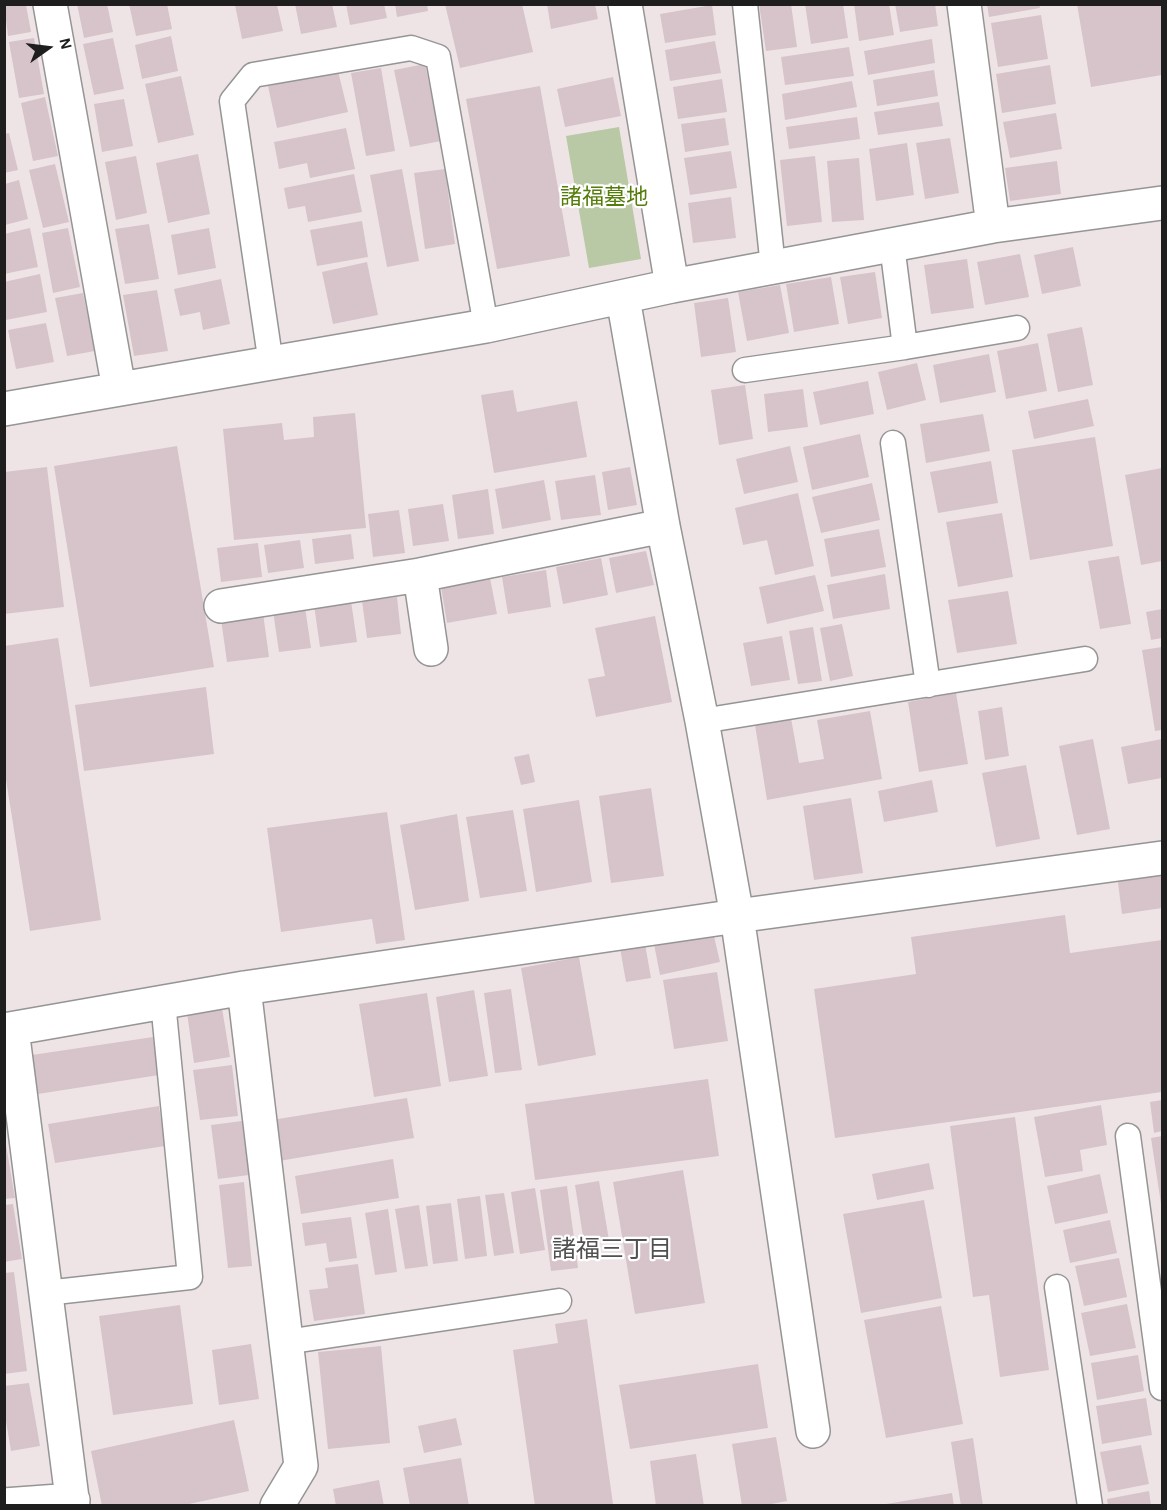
<!DOCTYPE html>
<meta charset="utf-8">
<style>
body{margin:0}
#map{position:relative;width:1167px;height:1510px;overflow:hidden;background:#efe4e5;font-family:"Alegreya Sans",sans-serif}
canvas{display:block}
.frame{position:absolute;inset:0;border:6px solid #1e1e1e;pointer-events:none}
.north{position:absolute;left:18px;top:18px;width:60px;height:60px;-webkit-text-stroke:4px #fff;paint-order:stroke;rotate:76deg;font-size:16px;font-weight:700;line-height:24px;text-align:center;color:#1e1e1e}
.north::after{content:'';display:block;margin:auto;width:21px;height:27px;background:#1e1e1e;clip-path:polygon(50% 0,100% 100%,50% 72%,0 100%)}
</style>
<div id="map">
<canvas width="1167" height="1510"></canvas>
<div class="frame"></div>
<div class="north">N</div>
</div>
<script>
const c = document.querySelector('canvas').getContext('2d');
c.lineJoin = 'round';
function fillPath(path, color) {
  c.fillStyle = color;
  c.fill(path, 'evenodd');
}
function toPath(rows) {
  const path = new Path2D();
  for (const r of rows) {
    path.moveTo(r[0], r[1]);
    for (let i = 2; i < r.length; i += 2) path.lineTo(r[i], r[i + 1]);
  }
  return path;
}
function stroke(path, color, width, dash) {
  c.strokeStyle = color;
  c.lineWidth = width;
  c.lineCap = dash ? 'butt' : 'round';
  c.setLineDash(dash || []);
  c.stroke(path);
}
function label(font, color, halo, rows, align = 'center') {
  c.font = font + ' "Alegreya Sans","Noto Sans JP",sans-serif';
  c.lineWidth = 4.5;
  c.setLineDash([]);
  c.textBaseline = 'middle';
  c.strokeStyle = halo;
  c.fillStyle = color;
  for (const [text, x, y, turn = 0] of rows) {
    c.save();
    c.translate(x, y);
    c.rotate((+turn || 0) * Math.PI / 180);
    c.textAlign = isNaN(turn) ? turn : align;
    if (halo) c.strokeText(text, 0, 0);
    c.fillText(text, 0, 0);
    c.restore();
  }
}
fillPath(toPath([
 [619,127,641,259,589,268,566,136]
]), '#b9c8a5');
fillPath(toPath([
 [77,4,107,4,113,32,84,38],
 [129,4,167,4,172,29,136,36],
 [295,4,332,4,337,27,301,34],
 [346,4,384,4,387,18,350,25],
 [395,4,427,4,428,11,397,17],
 [445,4,522,4,533,52,460,68],
 [547,4,595,4,598,19,551,29],
 [759,4,791,4,797,47,766,51],
 [805,4,843,4,848,38,811,44],
 [854,4,889,4,894,35,859,41],
 [895,4,935,4,938,26,900,32],
 [987,4,1039,4,1040,8,989,17],
 [1077,4,1162,4,1162,75,1091,87],
 [4,5,26,5,31,32,8,36],
 [235,5,277,5,283,31,242,39],
 [712,5,716,35,665,43,660,14],
 [1041,15,1048,59,998,67,991,23],
 [171,36,178,71,142,79,135,45],
 [34,38,44,94,19,98,9,42],
 [113,38,124,89,94,95,83,44],
 [932,39,935,63,868,75,864,51],
 [715,41,721,73,670,81,665,50],
 [849,47,854,76,785,85,781,57],
 [425,64,441,141,410,147,394,70],
 [1050,65,1056,104,1002,113,996,74],
 [381,68,395,151,366,156,351,73],
 [934,70,938,96,877,106,873,80],
 [338,71,348,112,277,128,268,86],
 [181,76,194,135,158,143,145,84],
 [613,77,621,116,565,127,557,89],
 [722,79,727,112,678,119,673,87],
 [852,81,857,107,785,120,782,94],
 [540,86,570,256,497,269,466,99],
 [45,97,58,156,33,161,21,103],
 [124,99,133,146,102,152,94,104],
 [939,102,943,126,878,135,874,112],
 [1056,113,1062,149,1010,158,1003,122],
 [857,117,860,139,789,149,786,127],
 [725,118,729,145,685,152,681,124],
 [346,128,355,169,310,178,307,163,279,169,274,142],
 [9,133,18,170,4,173,4,134],
 [950,138,959,193,925,199,916,143],
 [907,143,914,195,876,201,869,149],
 [731,151,737,188,690,195,684,158],
 [198,154,210,214,168,223,156,163],
 [136,156,147,213,116,220,105,162],
 [815,156,822,222,787,226,780,160],
 [859,158,864,220,832,222,827,161],
 [1057,161,1061,194,1010,201,1005,168],
 [55,164,69,222,43,228,29,170],
 [402,169,419,261,387,267,370,175],
 [445,169,455,244,425,249,414,173],
 [354,174,362,212,308,222,305,206,288,209,284,188],
 [19,180,28,219,5,225,5,184],
 [731,197,736,238,693,243,688,203],
 [362,221,368,257,317,266,310,230],
 [149,224,159,279,125,284,115,229],
 [30,228,38,267,4,274,4,234],
 [68,228,80,287,53,293,42,233],
 [209,228,216,268,178,275,171,235],
 [1073,247,1081,286,1042,294,1034,255],
 [1020,254,1029,297,985,305,977,262],
 [967,259,974,308,931,314,924,265],
 [367,262,378,315,333,324,322,272],
 [875,272,882,318,848,324,840,277],
 [40,274,47,312,6,320,4,282],
 [831,277,839,324,794,332,786,284],
 [221,279,230,324,203,330,200,312,180,316,174,289],
 [780,285,789,333,747,341,738,292],
 [157,290,168,351,134,356,123,295],
 [83,293,95,351,67,356,55,298],
 [728,298,736,352,701,357,694,303],
 [46,323,54,362,16,369,8,330],
 [1082,327,1093,385,1058,392,1047,334],
 [1038,343,1047,391,1006,399,997,351],
 [989,354,996,392,940,403,933,365],
 [917,363,926,400,887,410,878,372],
 [868,381,874,414,820,425,813,392],
 [745,385,753,439,719,445,711,390],
 [803,389,808,427,768,432,764,394],
 [513,390,517,412,577,401,587,457,494,473,481,395],
 [1088,399,1094,426,1034,439,1028,411],
 [355,413,366,528,234,540,223,429,282,423,284,440,314,437,313,417],
 [983,414,990,451,926,463,920,424],
 [860,434,869,477,812,490,803,447],
 [1095,437,1113,546,1030,560,1012,450],
 [177,446,214,667,90,687,54,466],
 [790,446,798,482,744,494,736,459],
 [991,461,998,503,938,513,930,472],
 [47,467,64,607,4,614,4,472],
 [630,467,637,505,608,510,602,472],
 [1162,468,1162,561,1141,565,1125,475],
 [595,475,601,515,561,520,555,481],
 [544,480,551,520,502,529,495,489],
 [872,483,880,520,821,533,812,497],
 [488,489,494,534,458,539,452,495],
 [798,493,814,566,775,575,767,540,743,545,735,508],
 [443,504,449,541,413,546,408,509],
 [399,510,405,553,373,557,368,514],
 [1002,513,1013,577,958,587,946,522],
 [879,529,886,567,831,577,824,539],
 [351,534,354,559,315,564,312,539],
 [300,540,304,568,268,573,264,545],
 [258,543,262,577,221,582,217,548],
 [646,551,654,585,616,593,609,558],
 [1119,556,1131,624,1100,629,1088,561],
 [601,558,608,595,563,604,556,567],
 [546,570,551,607,508,614,502,577],
 [885,574,890,609,833,619,827,585],
 [815,575,824,611,767,624,759,587],
 [490,578,497,614,447,623,441,587],
 [1008,591,1017,644,957,653,948,600],
 [397,597,401,634,367,638,362,601],
 [351,601,357,642,320,647,314,605],
 [305,607,311,648,279,652,273,611],
 [1162,609,1162,638,1151,640,1146,612],
 [263,613,269,657,227,662,221,619],
 [655,616,672,702,596,717,588,679,605,676,595,628],
 [842,624,853,676,830,681,820,628],
 [813,627,822,681,798,684,789,631],
 [782,636,790,680,751,686,743,643],
 [58,638,101,920,30,931,4,767,4,646],
 [1162,647,1162,730,1155,731,1142,650],
 [206,687,214,754,84,771,75,705],
 [956,693,968,764,919,772,908,702],
 [1002,707,1009,756,985,760,978,711],
 [870,711,882,779,767,800,755,725,791,718,799,763,824,759,817,720],
 [1093,739,1110,829,1077,835,1059,746],
 [1162,739,1162,778,1128,784,1121,747],
 [529,754,535,782,521,785,514,757],
 [1026,765,1040,839,996,847,982,773],
 [932,780,938,812,884,822,878,791],
 [651,788,664,876,611,883,599,796],
 [851,798,863,873,814,880,803,806],
 [579,800,592,882,536,892,523,809],
 [513,810,527,891,480,898,466,817],
 [387,812,405,940,376,944,372,919,281,932,267,828],
 [457,814,469,901,415,910,400,825],
 [1162,870,1162,908,1122,914,1117,875],
 [1065,915,1070,953,1162,940,1162,1092,835,1138,814,989,916,974,911,937],
 [713,932,720,962,660,975,654,944],
 [645,944,651,978,626,982,620,948],
 [579,957,596,1055,538,1066,521,968],
 [717,972,728,1041,674,1049,663,980],
 [511,989,522,1070,495,1073,484,993],
 [474,990,488,1076,449,1082,436,997],
 [427,993,441,1086,374,1097,359,1004],
 [222,1008,230,1057,194,1063,187,1013],
 [153,1037,159,1075,38,1094,32,1055],
 [232,1065,238,1116,200,1120,193,1070],
 [708,1079,719,1156,535,1180,525,1104],
 [407,1098,414,1138,279,1161,272,1120],
 [1162,1100,1162,1131,1154,1133,1150,1102],
 [1101,1105,1107,1145,1080,1150,1083,1171,1045,1177,1034,1117],
 [159,1106,165,1146,55,1163,48,1124],
 [1015,1117,1049,1370,1000,1377,989,1295,973,1297,950,1126],
 [242,1121,249,1175,218,1179,211,1125],
 [4,1133,15,1198,4,1199],
 [1162,1136,1162,1204,1161,1204,1151,1138],
 [393,1159,399,1198,301,1214,295,1176],
 [929,1163,934,1189,877,1200,872,1174],
 [683,1170,705,1303,635,1314,613,1182],
 [1100,1174,1108,1213,1055,1224,1047,1186],
 [599,1181,609,1240,584,1243,575,1185],
 [244,1182,252,1266,228,1268,219,1185],
 [567,1186,578,1268,551,1271,540,1190],
 [535,1188,545,1250,520,1254,511,1192],
 [504,1193,514,1253,494,1256,485,1195],
 [480,1196,487,1256,465,1259,457,1199],
 [924,1200,942,1298,861,1313,843,1214],
 [451,1203,458,1261,433,1264,426,1206],
 [13,1204,22,1259,4,1262,4,1205],
 [419,1205,428,1266,405,1269,395,1209],
 [388,1209,397,1272,375,1275,365,1213],
 [351,1217,357,1258,329,1262,326,1243,305,1246,302,1223],
 [1110,1220,1117,1253,1070,1263,1063,1230],
 [1119,1258,1127,1297,1084,1306,1075,1266],
 [358,1264,365,1314,314,1321,309,1290,328,1288,325,1268],
 [14,1272,27,1371,4,1374,4,1273],
 [1127,1304,1136,1348,1090,1356,1081,1313],
 [180,1305,193,1404,113,1415,99,1316],
 [941,1306,963,1424,886,1438,864,1320],
 [587,1319,613,1504,535,1506,513,1350,558,1343,555,1324],
 [251,1344,259,1399,219,1405,212,1350],
 [381,1346,390,1443,328,1449,318,1352],
 [1138,1355,1144,1391,1097,1400,1091,1363],
 [758,1364,768,1428,630,1449,619,1385],
 [29,1383,40,1446,11,1451,4,1409,4,1386],
 [1146,1398,1152,1435,1102,1444,1096,1406],
 [456,1418,462,1445,424,1453,418,1426],
 [234,1420,249,1491,180,1506,102,1506,91,1451],
 [776,1437,787,1501,761,1506,742,1506,732,1444],
 [973,1438,983,1506,961,1506,951,1442],
 [1141,1445,1149,1484,1108,1492,1100,1452],
 [696,1454,704,1506,656,1506,650,1461],
 [461,1458,469,1506,410,1506,403,1468],
 [379,1480,384,1506,336,1506,333,1489],
 [1149,1491,1151,1506,1108,1506,1107,1499],
 [952,1493,954,1506,886,1506,886,1504]
]), '#d6c4ca');
const service = toPath([
 [745,4,773,267],
 [892,245,905,347],
 [271,364,232,101,253,75,411,48,438,57,486,326],
 [745,370,905,347,1017,328],
 [893,443,928,685],
 [702,721,1085,659],
 [1128,1136,1162,1388],
 [1057,1287,1090,1506],
 [46,1293,190,1277,163,1002],
 [286,1342,559,1301]
]);
const minor = toPath([
 [50,4,119,389],
 [625,4,672,286],
 [964,4,993,226],
 [623,298,663,526,702,721,737,916,813,1431],
 [4,409,486,326,672,286,993,226,1162,203],
 [420,575,431,649],
 [221,606,420,575,663,526],
 [244,988,301,1466,277,1506],
 [12,1029,73,1506],
 [4,1030,244,988,737,916,1162,858],
 [4,1505,73,1500]
]);
stroke(service, '#959595', 27);
stroke(minor, '#959595', 36);
stroke(service, '#fff', 24);
stroke(minor, '#fff', 33);
label('22px', '#557d0b', '#fff', [
 ["諸福墓地",604,197]
]);
label('24px', '#515151', '#fff', [
 ["諸福三丁目",612,1250]
]);
</script>
